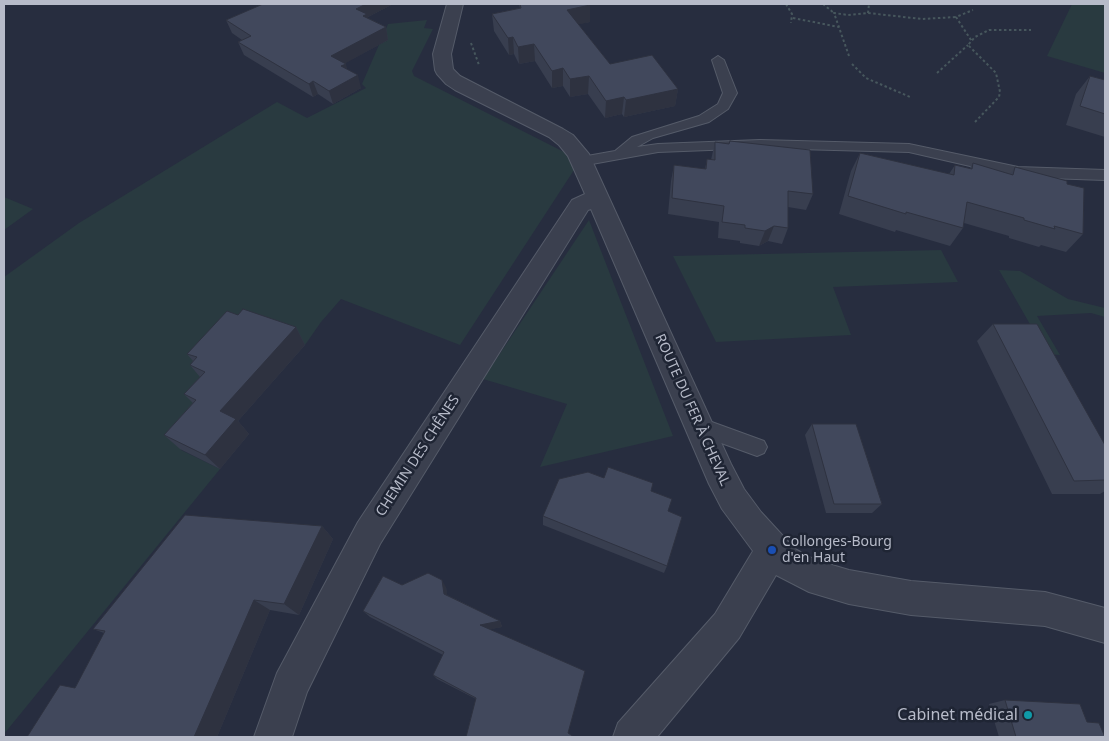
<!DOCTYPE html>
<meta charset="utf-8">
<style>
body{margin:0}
#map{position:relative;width:1109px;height:741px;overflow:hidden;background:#272d3f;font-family:"Noto Sans",sans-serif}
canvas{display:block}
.frame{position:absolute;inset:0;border:5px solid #b7bbc9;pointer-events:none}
</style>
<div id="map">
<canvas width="1109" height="741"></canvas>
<div class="frame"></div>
</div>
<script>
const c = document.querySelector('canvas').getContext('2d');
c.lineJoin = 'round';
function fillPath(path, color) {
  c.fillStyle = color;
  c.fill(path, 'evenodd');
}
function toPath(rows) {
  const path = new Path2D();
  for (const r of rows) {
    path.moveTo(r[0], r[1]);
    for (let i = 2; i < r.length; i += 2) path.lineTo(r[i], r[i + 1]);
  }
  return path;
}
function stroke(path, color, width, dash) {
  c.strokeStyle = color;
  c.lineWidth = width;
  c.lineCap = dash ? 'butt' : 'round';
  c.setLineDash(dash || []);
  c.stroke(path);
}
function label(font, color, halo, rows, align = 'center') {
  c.font = font + ' "Noto Sans",sans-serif';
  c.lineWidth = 5;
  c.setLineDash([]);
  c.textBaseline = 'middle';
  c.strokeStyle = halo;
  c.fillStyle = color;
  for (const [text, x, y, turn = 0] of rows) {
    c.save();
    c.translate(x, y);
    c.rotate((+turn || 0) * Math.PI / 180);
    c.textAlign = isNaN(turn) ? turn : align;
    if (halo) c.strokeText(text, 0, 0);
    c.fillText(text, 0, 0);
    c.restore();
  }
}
fillPath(toPath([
 [1072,4,1105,4,1105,73,1047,56],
 [427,20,424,28,433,29,412,71,414,76,568,154,574,170,460,345,341,299,321,322,305,345,255,327,210,374,181,450,220,469,4,734,4,277,79,223,277,102,307,118,366,88,362,84,388,24],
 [4,197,33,209,4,230],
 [589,220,673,436,540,467,567,404,483,379],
 [941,250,958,282,833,287,851,335,716,342,673,256],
 [999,270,1020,271,1068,299,1105,308,1105,317,1091,313,1037,316,1060,355,1047,354]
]), '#293a40');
const service = toPath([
 [718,56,724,60,737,93,728,109,709,122,653,138,637,147,658,144,760,140,909,144,1018,167,1105,170,1105,180,1018,177,909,152,760,148,658,152,581,166,576,164,574,161,576,158,615,151,632,137,699,116,718,104,723,93,712,60,718,56],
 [698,417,764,441,767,447,764,453,757,456,691,432,688,426,691,420,698,417]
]);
const minor = toPath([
 [447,4,463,4,451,54,453,69,460,76,563,129,573,135,589,154,731,464,744,489,761,512,795,549,815,560,849,570,911,581,1045,592,1105,608,1105,643,1045,626,911,615,849,604,809,592,776,575,739,638,657,737,613,737,618,723,715,614,753,551,722,509,709,484,591,209,588,210,380,544,307,692,292,737,254,737,277,673,358,522,572,200,585,194,568,156,559,145,549,137,455,90,446,84,437,74,435,70,433,54,447,4]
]);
stroke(service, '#555b69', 2);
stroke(minor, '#555b69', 2);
stroke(toPath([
 [786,4,792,14,791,23],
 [823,4,834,13],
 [868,13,869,4],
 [793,18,839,27],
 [971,40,956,17,973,10],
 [471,43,479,65],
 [849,56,834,13,848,15,868,13,922,19,956,17],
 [852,64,866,78,910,97,912,96],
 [937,73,968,45],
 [975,122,999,97,1000,92,996,73,968,45,975,37,989,30,1031,30]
]), '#47575d', 2, [2.5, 2.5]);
fillPath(service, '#3b404f');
fillPath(minor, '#3b404f');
fillPath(toPath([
 [263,4,393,4,368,17,368,18,386,27,388,40,345,63,347,69,361,88,333,104,318,94,313,97,244,55,238,42,242,40,232,33,226,20],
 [519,4,589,4,590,22,578,24,610,64,678,89,675,106,624,117,622,114,605,118,588,94,570,97,563,86,552,88,535,61,519,64,514,54,509,55,494,31,492,14,520,8],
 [1090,76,1105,80,1105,137,1066,125,1076,94],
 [715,142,813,194,806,210,788,207,788,228,782,244,768,241,759,246,740,243,740,241,718,238,719,222,668,214,671,181,674,165,705,169,707,159,711,160],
 [860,153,949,174,955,165,969,169,973,163,1010,174,1015,167,1067,184,1083,234,1066,252,1041,245,1039,247,1009,238,1009,236,964,223,963,228,950,246,896,230,895,232,839,214,851,171],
 [238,315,296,327,305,345,238,421,249,434,220,469,180,449,164,435,193,403,184,394,200,377,190,365,193,361,187,354],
 [993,324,1105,445,1105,491,1100,494,1052,494,977,341],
 [812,424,882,504,872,513,826,513,805,435],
 [651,491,668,511,667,566,664,573,543,525,543,516],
 [322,526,333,539,299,615,270,610,217,737,27,737,75,688,104,633,93,629],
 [402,585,446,587,447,595,500,621,502,627,490,629,476,699,437,679,433,675,443,655,370,617,363,611],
 [1005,700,1087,722,1105,737,999,737,989,704]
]), '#383e4f');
fillPath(toPath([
 [366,4,393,4,368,17,370,27,356,9],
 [590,5,590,22,566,27,567,10],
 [386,27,388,40,335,69,331,56],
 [513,37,514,54,509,55,508,38],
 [534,44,535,61,519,64,518,47],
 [346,64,349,77,341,66],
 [563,68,563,86,552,88,552,71],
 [358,75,361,88,333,104,329,91],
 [589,76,588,94,570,97,570,79],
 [313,81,318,94,313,97,309,84],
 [678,89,675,106,624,117,626,100],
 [624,97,622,114,605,118,606,101],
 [774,226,768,241,759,246,765,231],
 [296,327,305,345,238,421,249,434,220,469,205,455,220,411],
 [322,526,333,539,299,615,284,604],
 [442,580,446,587,448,600,444,594],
 [254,600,270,610,217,737,194,737],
 [500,621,502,627,482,631,480,625]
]), '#2e3240');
const building = toPath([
 [263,4,366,4,356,9,367,14,363,16,386,27,331,56,346,64,341,66,358,75,329,91,313,81,309,84,238,42,251,36,226,20,263,4],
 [520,4,589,4,590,5,567,10,610,64,652,55,678,89,626,100,624,97,606,101,589,76,570,79,563,68,552,71,534,44,518,47,513,37,508,38,492,14,521,8,520,4],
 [1090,76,1105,80,1105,114,1080,106,1090,76],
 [730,141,810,150,813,194,788,191,788,228,774,226,765,231,745,228,745,225,722,222,724,206,672,198,674,165,706,169,707,159,715,160,715,142,729,144,730,141],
 [860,153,954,175,955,165,972,169,973,163,1013,175,1015,167,1067,181,1067,184,1084,188,1083,234,1054,226,1055,229,1024,220,1024,218,967,202,963,228,906,212,906,214,848,196,860,153],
 [243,309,296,327,220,411,236,419,205,455,164,435,196,400,184,394,205,372,190,365,197,357,187,354,227,311,238,315,243,309],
 [993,324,1037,324,1105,445,1105,480,1074,481,993,324],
 [812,424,856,424,882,504,834,504,812,424],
 [608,467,653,483,651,491,672,499,668,511,682,517,667,566,543,516,559,479,588,472,604,478,608,467],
 [185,515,322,526,284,604,254,600,194,737,27,737,60,685,75,688,105,631,93,629,185,515],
 [428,573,442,580,444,594,500,621,480,625,585,671,568,733,574,737,466,737,476,698,433,675,444,652,363,611,383,576,402,585,428,573],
 [1005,700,1080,704,1087,722,1099,723,1105,737,1016,737,1005,700]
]);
fillPath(building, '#41485c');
stroke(building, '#2e3240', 1);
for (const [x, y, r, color] of [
 [772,550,5,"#1a4fb4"],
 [1028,715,5,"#0f9aa8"]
]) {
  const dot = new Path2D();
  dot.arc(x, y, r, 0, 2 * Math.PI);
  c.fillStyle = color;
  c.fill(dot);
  stroke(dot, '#1f2534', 2);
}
label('14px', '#b7bbc9', '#1f2534', [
 ["ROUTE DU FER À CHEVAL",692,410,66],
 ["CHEMIN DES CHÊNES",418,456,-57]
]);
label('14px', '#b7bbc9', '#1f2534', [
 ["Collonges-Bourg",782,542],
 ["d'en Haut",782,558]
], 'left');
label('16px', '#b7bbc9', '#1f2534', [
 ["Cabinet médical",1018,715]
], 'right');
</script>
